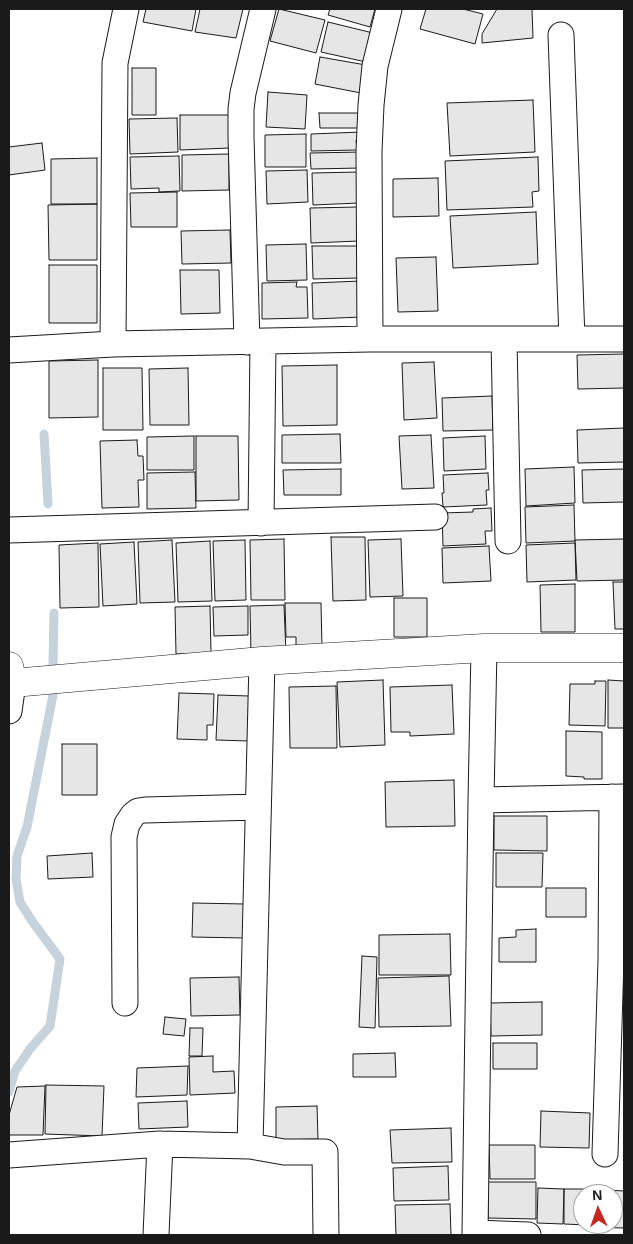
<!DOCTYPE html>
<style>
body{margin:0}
#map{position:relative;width:633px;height:1244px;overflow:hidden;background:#fff;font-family:Arial,sans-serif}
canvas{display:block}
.frame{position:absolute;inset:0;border:10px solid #1a1a1a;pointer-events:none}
.north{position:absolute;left:573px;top:1184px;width:50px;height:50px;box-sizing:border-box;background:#fff;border:1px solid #a3a3a3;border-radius:50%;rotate:357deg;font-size:14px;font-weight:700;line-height:20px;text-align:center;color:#1a1a1a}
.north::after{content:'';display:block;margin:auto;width:18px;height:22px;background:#c62828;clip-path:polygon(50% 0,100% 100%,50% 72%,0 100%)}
</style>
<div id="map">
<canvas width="633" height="1244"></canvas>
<div class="frame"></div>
<div class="north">N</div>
</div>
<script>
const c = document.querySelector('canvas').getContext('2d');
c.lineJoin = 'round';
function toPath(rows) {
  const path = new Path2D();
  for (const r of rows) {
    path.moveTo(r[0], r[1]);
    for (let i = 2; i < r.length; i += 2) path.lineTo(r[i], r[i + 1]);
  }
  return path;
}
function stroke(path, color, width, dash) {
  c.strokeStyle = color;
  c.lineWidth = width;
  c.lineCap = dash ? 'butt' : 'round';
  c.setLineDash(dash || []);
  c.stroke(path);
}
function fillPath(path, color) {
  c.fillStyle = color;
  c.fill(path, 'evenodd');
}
stroke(toPath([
 [44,434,48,504],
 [53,665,54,613],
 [9,1092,15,1071,30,1049,50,1026,60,959,32,921,20,902,16,879,17,856,27,827,53,695]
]), '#c6d2dc', 9);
const building = toPath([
 [146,9,196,9,192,31,143,22,146,9],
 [200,9,243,9,236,38,195,32,200,9],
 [279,9,325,20,316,53,270,41,279,9],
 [330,9,375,9,370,27,328,15,330,9],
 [426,9,463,9,483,14,475,44,420,29,426,9],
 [497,9,532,9,533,38,482,43,482,34,497,9],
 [328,22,373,33,366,62,321,52,328,22],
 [320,57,366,65,361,93,315,84,320,57],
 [132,68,156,68,156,115,132,115,132,68],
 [268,92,307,95,305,129,266,127,268,92],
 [533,100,535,152,450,156,447,103,533,100],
 [319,113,359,113,359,128,320,128,319,113],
 [180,115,230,115,230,148,180,150,180,115],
 [177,118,178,152,130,154,129,119,177,118],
 [362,132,362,140,356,140,357,150,311,151,311,134,362,132],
 [306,134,306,167,265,167,265,135,306,134],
 [42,143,45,170,9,175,9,147,42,143],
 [362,152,362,168,311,169,310,153,362,152],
 [229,154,229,190,182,191,182,155,229,154],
 [179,156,180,191,159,192,159,188,131,189,130,157,179,156],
 [538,157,539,191,532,192,533,207,447,210,445,161,538,157],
 [97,158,97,204,51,204,51,159,97,158],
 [307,170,308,202,267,204,266,171,307,170],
 [359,172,359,203,313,205,312,173,359,172],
 [438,178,439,216,393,217,393,179,438,178],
 [177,192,177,227,131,227,130,193,177,192],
 [97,204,97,260,49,260,48,205,97,204],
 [358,207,359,241,311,243,310,208,358,207],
 [536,212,538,264,453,268,450,216,536,212],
 [230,230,231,263,182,264,181,231,230,230],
 [306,244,307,280,267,281,266,245,306,244],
 [312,246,359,246,360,278,313,279,312,246],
 [436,257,438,311,398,312,396,258,436,257],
 [49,265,97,265,97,323,49,323,49,265],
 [180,270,219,270,220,313,181,314,180,270],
 [361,281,362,317,313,319,312,283,361,281],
 [297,282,296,287,307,287,308,318,262,319,262,283,297,282],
 [624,354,624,388,578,389,577,355,624,354],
 [98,360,98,417,49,418,49,361,98,360],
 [434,362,437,418,404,420,402,363,434,362],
 [337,365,337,425,283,426,282,366,337,365],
 [103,368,142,368,143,430,103,430,103,368],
 [188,368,189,425,150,425,149,369,188,368],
 [492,396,493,430,443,431,442,398,492,396],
 [624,428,624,462,578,463,577,430,624,428],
 [340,434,341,463,282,463,282,435,340,434],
 [431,435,434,488,402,489,399,436,431,435],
 [194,436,194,470,147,470,147,437,194,436],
 [196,436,238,436,239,500,196,501,196,436],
 [485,436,486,469,444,471,443,438,485,436],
 [137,440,138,456,143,456,144,480,138,480,139,507,102,508,100,441,137,440],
 [574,467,575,503,526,506,525,469,574,467],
 [341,469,341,495,284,495,283,470,341,469],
 [624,469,624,502,583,503,582,470,624,469],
 [195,472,196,508,147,509,147,473,195,472],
 [488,473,489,490,486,490,487,505,443,507,442,493,444,493,443,475,488,473],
 [574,505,575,541,526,543,525,507,574,505],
 [491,508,492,531,485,531,486,544,443,546,442,513,473,512,473,509,491,508],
 [331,537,365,537,366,600,333,601,331,537],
 [284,539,285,600,251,600,250,540,284,539],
 [401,539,403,596,370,597,368,540,401,539],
 [624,539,624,580,577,581,575,540,624,539],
 [172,540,175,602,140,603,138,542,172,540],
 [245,540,246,600,215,601,213,541,245,540],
 [210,541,212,601,178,602,176,543,210,541],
 [134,542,137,604,103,606,100,544,134,542],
 [98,543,99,607,60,608,59,545,98,543],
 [575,543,576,580,527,582,526,545,575,543],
 [489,546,491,581,443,583,442,548,489,546],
 [613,582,624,582,624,629,615,629,613,582],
 [575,584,575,632,541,632,540,585,575,584],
 [394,598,427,598,427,637,394,637,394,598],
 [285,603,321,603,322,647,296,648,296,637,286,637,285,603],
 [284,605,286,653,251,654,250,606,284,605],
 [210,606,211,653,176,654,175,607,210,606],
 [248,606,248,635,214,636,213,607,248,606],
 [383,680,385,745,340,747,337,682,383,680],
 [608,680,624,681,624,728,608,728,608,680],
 [595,681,606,681,605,726,569,725,570,684,595,684,595,681],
 [452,685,454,734,410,736,410,732,391,732,390,687,452,685],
 [336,686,337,748,290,748,289,687,336,686],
 [179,693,214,694,213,725,207,725,207,740,177,739,179,693],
 [218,695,249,696,248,726,250,726,249,741,216,740,218,695],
 [566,731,602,732,602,779,584,779,584,777,566,776,566,731],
 [62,744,97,744,97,795,62,795,62,744],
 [454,780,455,826,386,827,385,782,454,780],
 [494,816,547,816,547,851,494,850,494,816],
 [92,853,93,877,48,879,47,856,92,853],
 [496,853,543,853,542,887,496,887,496,853],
 [546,888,586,888,586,917,546,917,546,888],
 [193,903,245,904,244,938,192,937,193,903],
 [536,929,536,962,499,962,499,938,516,937,516,930,536,929],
 [450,934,451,975,379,975,379,935,450,934],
 [362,956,377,957,375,1028,359,1027,362,956],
 [449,976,451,1026,379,1027,378,978,449,976],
 [239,977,240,1015,191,1016,190,978,239,977],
 [542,1002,542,1035,491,1036,490,1003,542,1002],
 [165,1017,186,1019,184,1036,163,1034,165,1017],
 [190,1028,203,1028,202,1056,189,1056,190,1028],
 [493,1043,537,1043,537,1069,493,1069,493,1043],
 [395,1053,396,1077,353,1077,353,1054,395,1053],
 [213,1056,213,1072,234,1071,235,1093,190,1095,189,1057,213,1056],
 [188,1066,187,1095,136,1097,137,1068,188,1066],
 [46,1085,104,1086,102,1136,45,1134,46,1085],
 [45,1086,43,1135,9,1135,9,1115,17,1087,45,1086],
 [187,1101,188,1127,139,1129,138,1103,187,1101],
 [317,1106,318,1139,276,1140,276,1107,317,1106],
 [541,1111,590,1113,589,1148,540,1147,541,1111],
 [451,1128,452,1162,392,1163,390,1130,451,1128],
 [489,1145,535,1145,535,1179,490,1179,489,1145],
 [448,1166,449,1200,394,1201,393,1168,448,1166],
 [488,1182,536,1182,536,1219,488,1218,488,1182],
 [538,1188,564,1189,563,1224,537,1223,538,1188],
 [564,1189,589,1189,589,1194,583,1194,583,1224,588,1225,564,1224,564,1189],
 [591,1189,624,1191,624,1228,590,1227,590,1224,613,1224,613,1194,591,1194,591,1189],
 [450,1204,451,1235,396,1235,395,1205,450,1204]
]);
fillPath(building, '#e6e6e6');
stroke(building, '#1a1a1a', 1);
const street = toPath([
 [561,35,572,339],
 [370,339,369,152,371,105,375,66,389,9],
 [504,339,508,541],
 [247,342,241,137,241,109,243,93,263,9],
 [113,344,115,63,126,9],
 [9,350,113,344,370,339,624,339],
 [261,523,263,342],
 [9,530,435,517],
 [484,648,481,800,475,1233,528,1235],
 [9,711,13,683],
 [481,800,624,797],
 [125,1003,124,837,127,824,133,815,138,811,145,810,258,807],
 [250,1146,262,661],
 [605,1154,611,960,612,797],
 [9,1155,160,1144,250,1146,284,1152,325,1152,326,1235],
 [156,1235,160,1144]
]);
const secondary = toPath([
 [9,666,13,683,262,661,484,648,624,648]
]);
stroke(street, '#1a1a1a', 27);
stroke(secondary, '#1a1a1a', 29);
stroke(street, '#fff', 25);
stroke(secondary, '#fff', 28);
</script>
